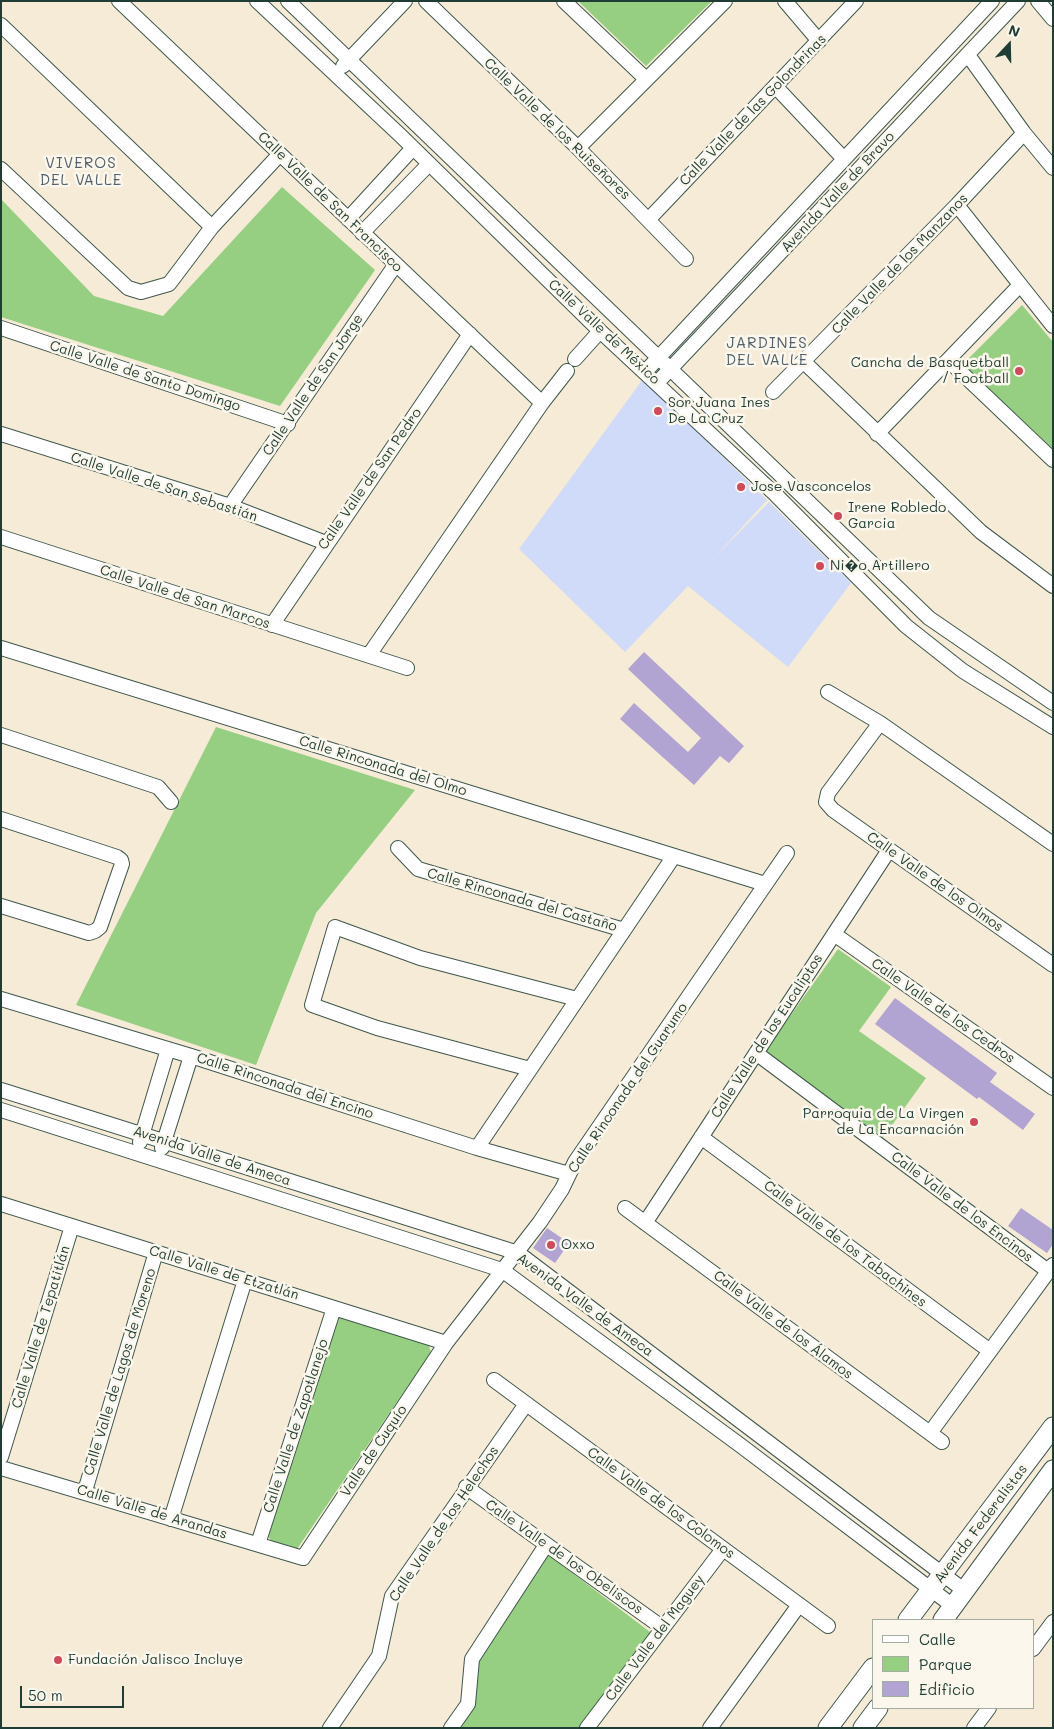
<!DOCTYPE html>
<meta charset="utf-8">
<style>
body{margin:0}
#map{position:relative;width:1054px;height:1729px;overflow:hidden;background:#f5ebd6;font-family:Mali,sans-serif}
canvas{display:block}
.frame{position:absolute;inset:0;border:2px solid #1f3d34;pointer-events:none}
.legend{position:absolute;left:872px;top:1619px;width:162px;height:90px;box-sizing:border-box;background:#fbf7ec;border:1px solid #a3ada2;margin:0;padding:6px 9px;list-style:none;font-size:15px;color:#1f3d34}
.legend li{display:flex;align-items:center;gap:10px;height:25px}
.legend b{width:25px;border:1px solid #a3ada2}
.north{position:absolute;left:984px;top:20px;width:50px;height:50px;-webkit-text-stroke:4px #fbf7ec;paint-order:stroke;rotate:21deg;font-size:14px;font-weight:700;line-height:20px;text-align:center;color:#1f3d34}
.north::after{content:'';display:block;margin:auto;width:18px;height:22px;background:#1f3d34;clip-path:polygon(50% 0,100% 100%,50% 72%,0 100%)}
.scale{position:absolute;left:20px;top:1686px;width:104px;height:22px;box-sizing:border-box;border:2px solid #1f3d34;border-top:0;padding-left:6px;font-size:15px;line-height:18px;white-space:nowrap;color:#1f3d34;-webkit-text-stroke:4px #fbf7ec;paint-order:stroke}
</style>
<div id="map">
<canvas width="1054" height="1729"></canvas>
<div class="frame"></div>
<ul class="legend">
<li><b style="height:6px;background:#fff"></b>Calle</li>
<li><b style="height:14px;background:#96cf82"></b>Parque</li>
<li><b style="height:14px;background:#b1a3d2"></b>Edificio</li>
</ul>
<div class="north">N</div>
<div class="scale">50 m</div>
</div>
<script>
const c = document.querySelector('canvas').getContext('2d');
c.lineJoin = 'round';
function fillPath(path, color) {
  c.fillStyle = color;
  c.fill(path, 'evenodd');
}
function toPath(rows) {
  const path = new Path2D();
  for (const r of rows) {
    path.moveTo(r[0], r[1]);
    for (let i = 2; i < r.length; i += 2) path.lineTo(r[i], r[i + 1]);
  }
  return path;
}
function stroke(path, color, width, dash) {
  c.strokeStyle = color;
  c.lineWidth = width;
  c.lineCap = dash ? 'butt' : 'round';
  c.setLineDash(dash || []);
  c.stroke(path);
}
function label(font, color, halo, rows, align = 'center') {
  c.font = font + ' Mali,sans-serif';
  c.lineWidth = 5;
  c.setLineDash([]);
  c.textBaseline = 'middle';
  c.strokeStyle = halo;
  c.fillStyle = color;
  for (const [text, x, y, turn = 0] of rows) {
    c.save();
    c.translate(x, y);
    c.rotate((+turn || 0) * Math.PI / 180);
    c.textAlign = isNaN(turn) ? turn : align;
    if (halo) c.strokeText(text, 0, 0);
    c.fillText(text, 0, 0);
    c.restore();
  }
}
fillPath(toPath([
 [643,379,767,500,712,560,769,502,851,583,788,667,688,586,625,652,519,549]
]), '#d0daf9');
fillPath(toPath([
 [578,1,712,1,646,66],
 [282,187,375,270,280,406,1,317,1,199,94,296,163,316],
 [1022,305,1053,342,1053,452,960,367],
 [216,727,415,790,316,913,256,1065,76,1005],
 [838,949,891,987,859,1031,926,1078,882,1139,763,1054],
 [338,1312,427,1340,431,1352,295,1552,273,1544,267,1534],
 [546,1553,654,1635,581,1728,455,1728,475,1660]
]), '#96cf82');
fillPath(toPath([
 [644,652,744,746,729,763,720,756,694,785,620,719,634,703,688,752,701,738,628,669],
 [895,998,997,1073,990,1082,1035,1114,1023,1130,979,1097,977,1099,875,1024],
 [1021,1208,1053,1230,1053,1244,1047,1253,1008,1226],
 [547,1228,569,1243,555,1263,533,1248]
]), '#b1a3d2');
const street = toPath([
 [119,1,542,403],
 [257,1,401,136,600,331,776,495,906,626,963,671,1053,727],
 [288,1,929,618,1053,703],
 [426,1,578,148,686,259],
 [564,1,646,79],
 [785,1,819,41],
 [1038,1,1053,19],
 [1,25,212,227],
 [968,55,1024,133,1053,168],
 [343,66,405,1],
 [775,86,844,159],
 [578,148,725,1],
 [1,169,128,288,141,292,169,284,212,227,280,154],
 [957,205,1053,326],
 [348,219,413,148],
 [649,219,856,1],
 [362,233,429,164],
 [1,328,288,424],
 [575,359,600,331],
 [949,361,1053,460],
 [805,363,981,532,1053,586],
 [645,372,992,1],
 [657,383,1018,1],
 [773,392,957,205,1024,133],
 [1,434,230,506,326,543],
 [877,434,1019,286],
 [230,506,396,264],
 [1,537,407,668],
 [272,625,470,334],
 [1,648,765,884],
 [369,655,542,403,567,371],
 [828,692,880,723,1053,844],
 [880,723,828,793,826,802,833,810,1053,965],
 [1,735,158,787,171,802],
 [1,819,117,857,121,860,122,864,100,927,95,931,89,933,1,906],
 [398,848,418,869,624,930],
 [834,934,1053,1088],
 [1,999,191,1056,477,1148,569,1174],
 [756,1053,1048,1271],
 [530,1069,377,1028,312,1005,335,927,420,958,577,999],
 [1,1090,518,1253,965,1591],
 [1,1110,502,1270,740,1445,953,1606],
 [701,1137,990,1351],
 [140,1142,168,1049],
 [162,1148,191,1056],
 [477,1148,674,856],
 [1,1204,446,1343],
 [625,1208,942,1442],
 [645,1223,889,850],
 [494,1380,828,1626],
 [930,1433,1053,1265],
 [1,1457,72,1226],
 [1,1468,303,1558,446,1343,540,1222,562,1189,575,1162,787,853],
 [466,1487,663,1628],
 [85,1491,156,1252],
 [171,1519,245,1280],
 [258,1544,334,1308],
 [1033,1649,1053,1622],
 [330,1728,379,1656,392,1596,526,1404],
 [451,1728,468,1704,472,1659,546,1545],
 [587,1728,723,1549],
 [710,1728,799,1605],
 [974,1728,989,1708]
]);
const secondary = toPath([
 [908,1620,1053,1427],
 [943,1620,1053,1470],
 [828,1728,873,1668],
 [863,1728,878,1708]
]);
stroke(street, '#3f574c', 16);
stroke(secondary, '#3f574c', 21);
stroke(street, '#fff', 14);
stroke(secondary, '#fff', 19);
for (const [x, y, r, color] of [
 [1019,371,5,"#d1495b"],
 [658,411,5,"#d1495b"],
 [741,487,5,"#d1495b"],
 [838,516,5,"#d1495b"],
 [820,566,5,"#d1495b"],
 [974,1122,5,"#d1495b"],
 [551,1245,5,"#d1495b"],
 [58,1660,5,"#d1495b"]
]) {
  const dot = new Path2D();
  dot.arc(x, y, r, 0, 2 * Math.PI);
  c.fillStyle = color;
  c.fill(dot);
  stroke(dot, '#fbf7ec', 2);
}
label('14px', '#1f3d34', '#fbf7ec', [
 ["Calle Valle de las Golondrinas",753,110,-46],
 ["Calle Valle de los Ruiseñores",557,129,44],
 ["Avenida Valle de Bravo",838,192,-47],
 ["Calle Valle de San Francisco",330,202,44],
 ["Calle Valle de los Manzanos",900,264,-46],
 ["Calle Valle de México",604,332,43],
 ["Calle Valle de Santo Domingo",145,376,18],
 ["Calle Valle de San Jorge",313,385,-56],
 ["Calle Valle de San Pedro",370,479,-55],
 ["Calle Valle de San Sebastián",164,487,18],
 ["Calle Valle de San Marcos",185,597,18],
 ["Calle Rinconada del Olmo",383,766,17],
 ["Calle Valle de los Olmos",935,882,35],
 ["Calle Rinconada del Castaño",522,900,16],
 ["Calle Valle de los Cedros",943,1011,35],
 ["Calle Valle de los Eucaliptos",767,1036,-57],
 ["Calle Rinconada del Encino",285,1086,18],
 ["Calle Rinconada del Guarumo",628,1088,-56],
 ["Avenida Valle de Ameca",212,1156,18],
 ["Calle Valle de los Encinos",962,1207,37],
 ["Calle Valle de los Tabachines",845,1244,37],
 ["Calle Valle de Etzatlán",224,1273,17],
 ["Avenida Valle de Ameca",585,1305,36],
 ["Calle Valle de los Álamos",783,1325,37],
 ["Calle Valle de Tepatitlán",41,1327,-73],
 ["Calle Valle de Lagos de Moreno",120,1372,-73],
 ["Calle Valle de Zapotlanejo",296,1426,-72],
 ["Valle de Cuquío",374,1451,-56],
 ["Calle Valle de los Colomos",661,1503,36],
 ["Calle Valle de Arandas",152,1512,17],
 ["Calle Valle de los Helechos",444,1524,-56],
 ["Avenida Federalistas",981,1524,-53],
 ["Calle Valle de los Obeliscos",564,1557,35],
 ["Calle Valle del Maguey",655,1638,-53]
]);
label('14px', '#1f3d34', '#fbf7ec', [
 ["Cancha de Basquetball",1009,363,"right"],
 ["/ Football",1009,379,"right"],
 ["Sor Juana Ines",668,403],
 ["De La Cruz",668,419],
 ["Jose Vasconcelos",751,487],
 ["Irene Robledo",848,508],
 ["Garcia",848,524],
 ["Ni�o Artillero",830,566],
 ["Parroquia de La Virgen",964,1114,"right"],
 ["de La Encarnación",964,1130,"right"],
 ["Oxxo",561,1245],
 ["Fundación Jalisco Incluye",68,1660]
], 'left');
c.letterSpacing = '1px';
label('15px', '#52616b', '#fbf7ec', [
 ["VIVEROS",81,163],
 ["DEL VALLE",81,180],
 ["JARDINES",767,343],
 ["DEL VALLE",767,360]
]);
c.letterSpacing = '0px';
</script>
